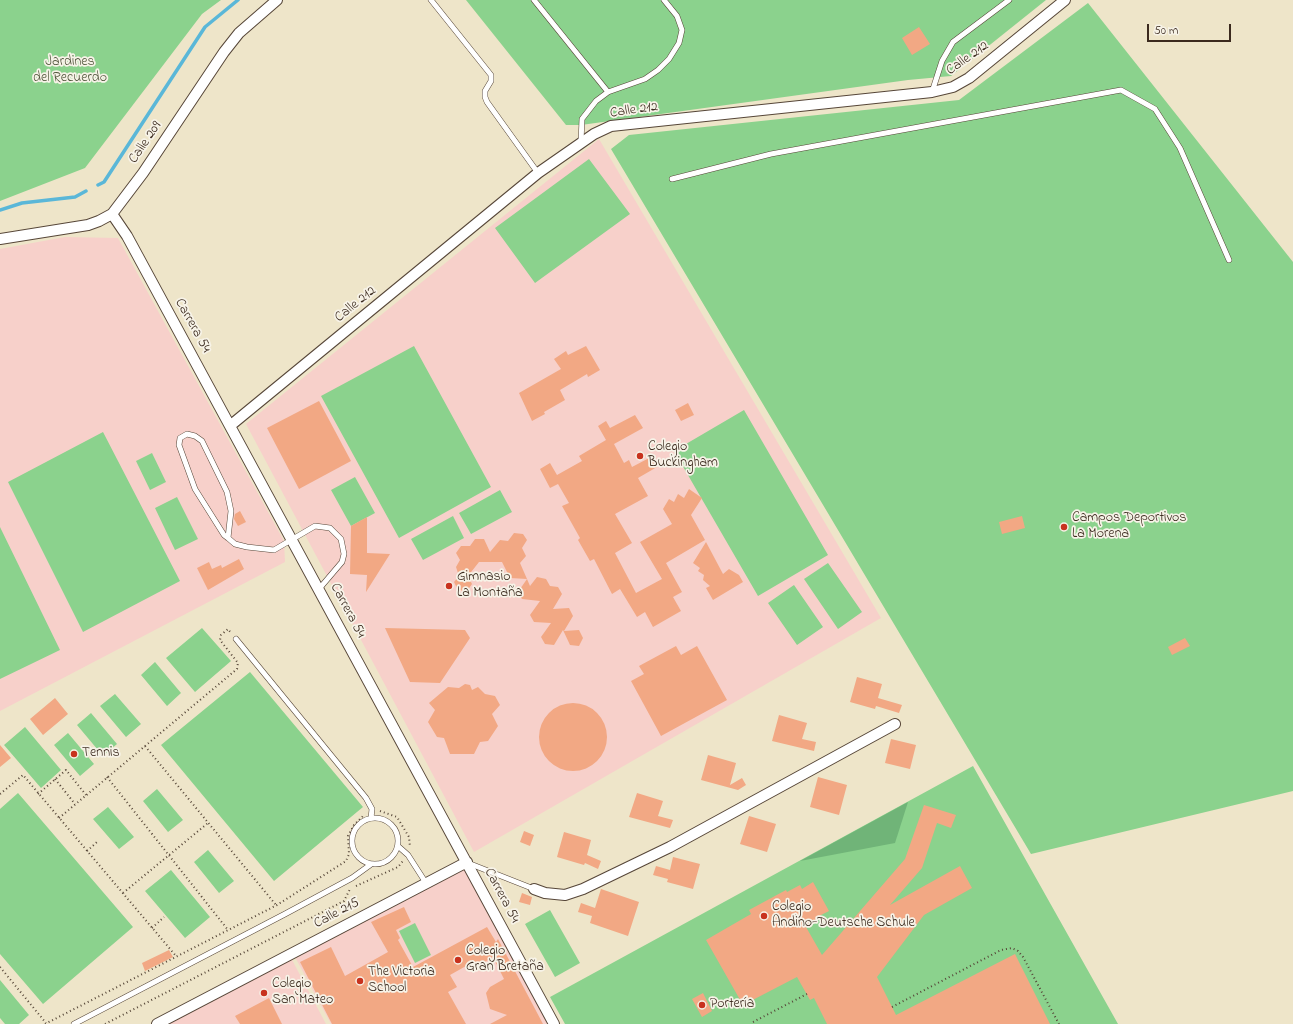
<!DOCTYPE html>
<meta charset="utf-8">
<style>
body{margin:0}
#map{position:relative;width:1293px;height:1024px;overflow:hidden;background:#eee5c9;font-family:"Indie Flower",sans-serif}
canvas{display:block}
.scale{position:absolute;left:1147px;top:24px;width:84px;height:18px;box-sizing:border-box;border:2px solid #3b2a1e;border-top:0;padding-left:5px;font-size:12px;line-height:14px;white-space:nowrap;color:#3b2a1e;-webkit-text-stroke:3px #f7f3e8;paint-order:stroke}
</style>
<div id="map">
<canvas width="1293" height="1024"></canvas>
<div class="scale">50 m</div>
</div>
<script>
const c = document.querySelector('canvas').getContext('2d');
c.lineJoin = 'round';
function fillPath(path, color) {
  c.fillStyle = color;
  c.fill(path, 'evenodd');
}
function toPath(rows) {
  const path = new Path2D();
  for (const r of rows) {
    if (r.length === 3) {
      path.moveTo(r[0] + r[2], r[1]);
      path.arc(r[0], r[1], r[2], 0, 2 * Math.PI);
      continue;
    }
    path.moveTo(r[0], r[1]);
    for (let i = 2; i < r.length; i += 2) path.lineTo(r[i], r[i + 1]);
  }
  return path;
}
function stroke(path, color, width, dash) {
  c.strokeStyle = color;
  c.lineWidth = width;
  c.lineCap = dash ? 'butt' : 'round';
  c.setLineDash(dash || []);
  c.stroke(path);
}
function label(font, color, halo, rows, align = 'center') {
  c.font = font + ' "Indie Flower",sans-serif';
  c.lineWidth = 3.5;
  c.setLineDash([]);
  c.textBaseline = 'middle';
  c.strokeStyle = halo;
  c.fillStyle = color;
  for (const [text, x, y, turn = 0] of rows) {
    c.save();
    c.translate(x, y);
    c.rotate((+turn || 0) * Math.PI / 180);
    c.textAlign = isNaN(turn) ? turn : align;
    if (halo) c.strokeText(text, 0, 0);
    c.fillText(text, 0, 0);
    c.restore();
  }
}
fillPath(toPath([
 [599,139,881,618,474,852,246,424],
 [65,237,118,238,284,541,285,562,0,711,0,249],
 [465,867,549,1024,331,1024,295,957],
 [290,956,326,1024,159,1024]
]), '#f7d0ca');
fillPath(toPath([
 [0,0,221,0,202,14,85,168,0,201],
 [466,0,1046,0,951,76,908,80,581,125,566,125],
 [1088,3,1293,262,1293,791,1031,854,611,149,629,135,959,100],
 [589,159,630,214,535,283,495,228],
 [414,346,491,487,399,538,321,396],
 [744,410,828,555,758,596,674,451],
 [103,432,180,581,83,632,8,482],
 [152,453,166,482,150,490,136,461],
 [355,477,375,513,351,526,331,490],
 [500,490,512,512,471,534,459,513],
 [177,497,198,539,175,550,155,508],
 [453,516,464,538,423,560,411,539],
 [0,527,60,650,0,679],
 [828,563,862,612,838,629,804,579],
 [794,585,823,627,797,645,768,603],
 [202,628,231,661,195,692,166,658],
 [155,662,181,693,167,706,141,675],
 [250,672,363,807,274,881,161,745],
 [115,694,141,724,126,737,100,706],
 [91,713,117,744,103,756,77,725],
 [25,727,61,770,41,788,4,745],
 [68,733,94,764,80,776,54,745],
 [973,766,1118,1024,565,1024,550,997],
 [157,789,183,820,168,832,143,801],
 [18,793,133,927,43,1004,0,954,0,809],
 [108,807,134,837,119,849,93,819],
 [208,850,234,881,219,893,194,862],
 [171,870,210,917,185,938,145,891],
 [550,910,580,963,555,977,525,924],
 [415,923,431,955,415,963,399,931],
 [0,980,29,1015,19,1024,5,1024,0,1018]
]), '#8bd28d');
fillPath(toPath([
 [908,802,895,843,800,861]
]), '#70b478');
stroke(toPath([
 [98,185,104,182,205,27,238,0],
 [0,210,22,203,75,197,86,191]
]), '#5ab7d8', 3.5);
fillPath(toPath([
 [919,27,930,44,912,55,902,38],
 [586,346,600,370,588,377,587,374,560,390,565,400,544,412,545,414,532,421,519,393,561,369,554,359,566,351,568,355],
 [319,401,351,461,299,489,267,428],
 [688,403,694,415,681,421,675,410],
 [635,415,643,428,614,444,624,463,629,460,632,467,651,457,657,467,638,478,648,496,615,514,632,543,615,553,636,593,662,579,640,542,672,524,663,509,669,499,674,502,678,494,684,498,689,489,702,498,691,515,705,540,666,563,682,592,673,597,681,611,653,627,645,612,637,617,620,589,612,594,594,559,590,561,578,540,580,538,562,506,569,503,558,484,550,488,540,469,550,463,557,475,582,461,579,456,606,440,598,426,606,421,610,428],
 [240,511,246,522,238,526,234,519,235,514],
 [1022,516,1025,528,1002,534,999,522],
 [367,517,367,553,390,554,366,592,367,575,350,574,351,526],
 [514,533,523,534,527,540,522,548,526,556,520,563,527,579,510,578,502,562,479,562,468,576,472,584,467,591,458,590,454,582,459,576,456,567,460,560,456,553,461,546,470,546,475,539,484,539,490,552,500,540,508,541],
 [706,542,723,574,729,569,739,575,743,582,713,600,706,588,710,586,703,580,704,575,698,571,700,568,693,563],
 [239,559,244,569,208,590,197,568,209,562,212,569,221,565,222,568],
 [537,577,546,579,550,586,558,587,562,594,553,609,569,608,573,616,564,631,579,630,583,638,579,646,570,645,563,630,554,645,545,644,541,637,551,623,534,622,530,615,540,601,522,599,518,592,527,579,530,586],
 [385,628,465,630,470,638,440,683,410,682],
 [1185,638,1190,646,1172,655,1168,647],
 [676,646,681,655,697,646,727,700,661,736,631,681,644,674,639,666],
 [857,677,882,684,878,698,902,705,899,713,876,706,875,709,850,702],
 [465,684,470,685,472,690,478,687,485,694,495,696,500,705,492,714,498,726,488,741,480,742,474,754,450,754,444,738,437,737,428,722,435,710,429,703,448,687,459,688],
 [55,698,68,714,43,735,30,719],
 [573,737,34],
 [779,715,807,723,802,739,816,742,814,751,772,741],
 [891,739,916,745,910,769,885,763],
 [0,745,11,758,0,767],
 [708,755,736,763,730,785,742,778,746,785,738,790,701,780],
 [818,777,847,785,839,815,810,807],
 [637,793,663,801,658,816,673,820,670,828,629,817],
 [924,805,956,815,951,828,937,823,922,868,890,905,960,866,972,888,924,915,877,977,896,1015,1015,954,1050,1024,827,1024,814,998,810,1000,797,977,743,1005,706,940,751,914,749,910,786,890,787,892,800,885,802,889,813,882,829,911,817,917,818,920,806,927,822,955,905,859],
 [749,816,776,824,767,852,740,844],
 [524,831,534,835,530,846,520,842],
 [564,832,591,840,587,855,601,861,598,869,585,863,584,865,557,857],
 [673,857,700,864,693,889,667,882,668,879,653,875,656,866,670,870],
 [601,889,639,902,628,936,590,923,592,916,578,912,581,903,595,908],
 [522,893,532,897,530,905,519,902],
 [404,907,411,922,396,930,400,938,398,940,413,967,487,927,496,942,498,939,543,1024,490,1024,507,1015,490,1009,486,993,490,987,504,979,493,957,475,968,469,963,466,966,450,975,457,987,448,992,466,1024,332,1024,300,962,331,947,345,976,388,952,371,922],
 [169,950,173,957,145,971,142,963],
 [703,993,712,1011,702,1017,692,999],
 [269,998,282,1024,240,1024,235,1016]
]), '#f2a884');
const service = toPath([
 [431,0,491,75,491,81,485,91,485,97,487,102,538,173],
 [534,0,608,92],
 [932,92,942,61,953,42,1009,0],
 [581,142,582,119,596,101,608,92,645,79,658,70,669,59,679,43,682,30,677,16,664,0],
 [672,179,771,154,1121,90,1155,109,1180,148,1229,260],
 [228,538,231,511,227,492,202,441,195,436,187,434,180,438,179,445,195,489,224,535,228,538,235,544,247,547,274,550,315,526,330,528,341,539,344,554,342,562,319,589],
 [236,639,366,798,372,809,371,818],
 [375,841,23],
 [399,847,408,855,426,883],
 [468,863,534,889],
 [74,1024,285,914,352,878,370,865]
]);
const minor = toPath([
 [112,214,127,236,554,1024],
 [0,239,88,225,99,221,112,214,143,173,224,52,239,33,277,0],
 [231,425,538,173,594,134,611,126,932,92,953,87,969,78,1065,0],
 [534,889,545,893,565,895,583,889,670,847,895,724],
 [157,1024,467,862]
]);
stroke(service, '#564638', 6);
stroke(minor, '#564638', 12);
stroke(toPath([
 [145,746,276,905],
 [107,777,228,930],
 [55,779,75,804],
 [0,794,23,775,176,956],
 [38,794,66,770,86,795],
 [380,811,397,817,409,837,410,847],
 [59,818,237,669,238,663,220,640,221,635,228,629,231,633],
 [87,851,97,842],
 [356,886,398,867,403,861],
 [123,893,208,823],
 [152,928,164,917],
 [0,967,46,1023],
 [892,1007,1001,950,1012,948,1018,951,1023,957,1059,1024],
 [753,1022,807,994],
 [45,1024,277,905,346,861,349,854,348,836,354,825,363,816],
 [105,1024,344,901,350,889]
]), '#564638', 2, [1, 3]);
stroke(service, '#fff', 5);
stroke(minor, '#fff', 10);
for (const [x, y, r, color] of [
 [640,456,4,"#c8321e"],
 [1064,527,4,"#c8321e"],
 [449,586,4,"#c8321e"],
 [74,754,4,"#c8321e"],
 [764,916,4,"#c8321e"],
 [458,960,4,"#c8321e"],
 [360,981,4,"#c8321e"],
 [264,993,4,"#c8321e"],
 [702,1005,4,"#c8321e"]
]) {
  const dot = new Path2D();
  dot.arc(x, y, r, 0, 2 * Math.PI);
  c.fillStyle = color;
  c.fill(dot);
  stroke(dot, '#f7f3e8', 1.5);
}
label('14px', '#3b2a1e', '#f7f3e8', [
 ["Calle 212",968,59,-35],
 ["Calle 212",634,111,-8],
 ["Calle 209",146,143,-56],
 ["Calle 212",356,305,-39],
 ["Carrera 54",192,326,61],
 ["Carrera 54",347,611,62],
 ["Carrera 54",501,896,62],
 ["Calle 215",337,914,-28]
]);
label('14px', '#4f543a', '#f7f3e8', [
 ["Jardines",70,63],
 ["del Recuerdo",70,79]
]);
label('14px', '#3b2a1e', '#f7f3e8', [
 ["Colegio",648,448],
 ["Buckingham",648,464],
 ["Campos Deportivos",1072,519],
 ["La Morena",1072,535],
 ["Gimnasio",457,578],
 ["La Montaña",457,594],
 ["Tennis",82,754],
 ["Colegio",772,908],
 ["Andino-Deutsche Schule",772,924],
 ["Colegio",466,952],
 ["Gran Bretaña",466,968],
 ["The Victoria",368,973],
 ["School",368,989],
 ["Colegio",272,985],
 ["San Mateo",272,1001],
 ["Portería",710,1005]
], 'left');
</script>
